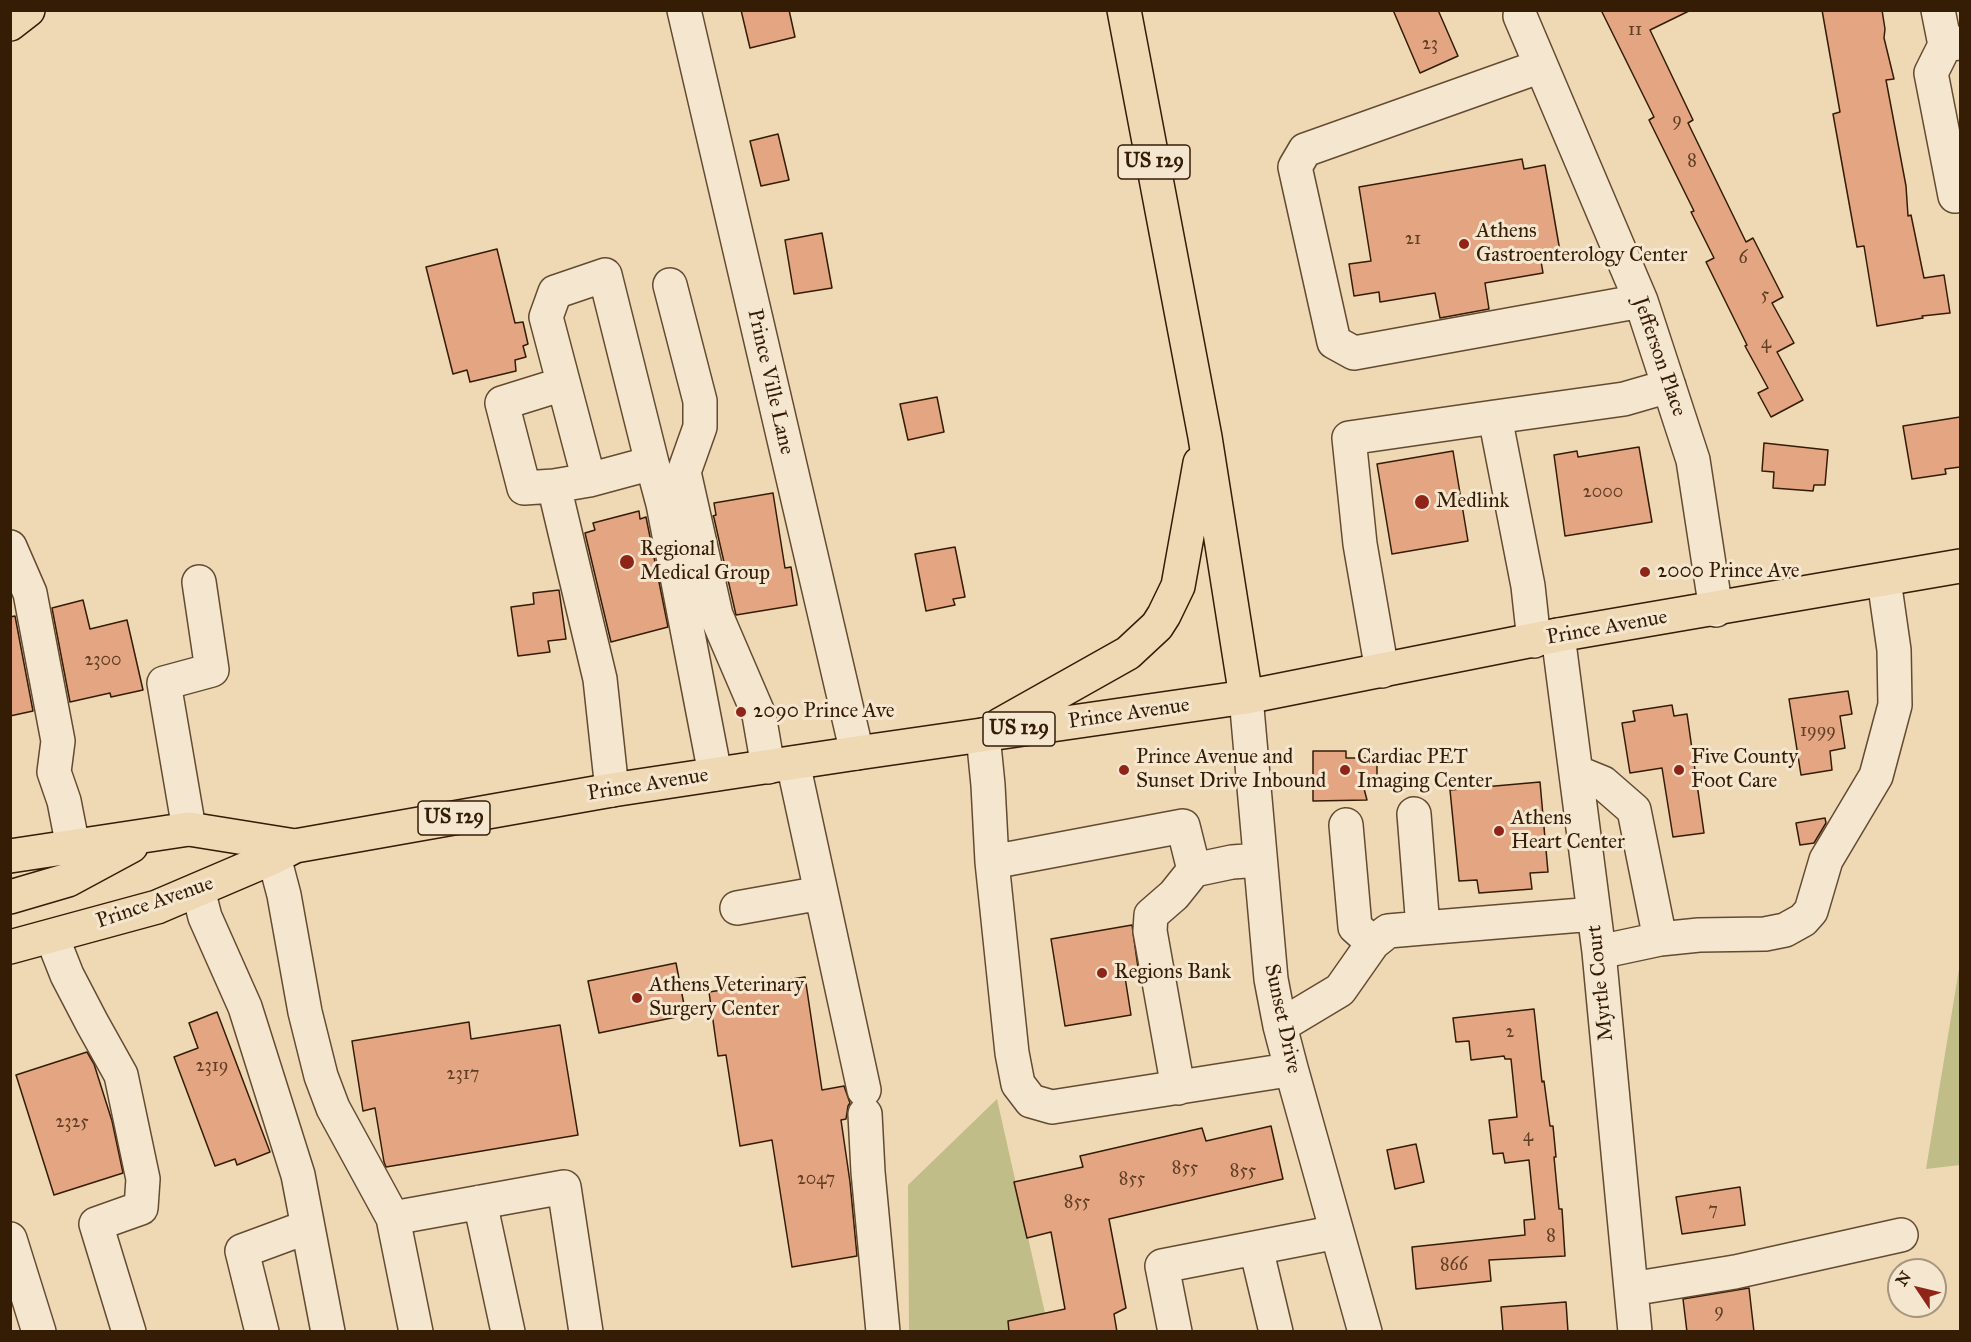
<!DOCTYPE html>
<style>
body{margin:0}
#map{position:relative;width:1971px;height:1342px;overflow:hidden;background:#efd9b5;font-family:"IM FELL Great Primer",serif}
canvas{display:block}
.frame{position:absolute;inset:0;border:12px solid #341c05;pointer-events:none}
.north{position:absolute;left:1887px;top:1258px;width:60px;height:60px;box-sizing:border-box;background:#f5e6cf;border:2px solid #a8957e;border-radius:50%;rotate:305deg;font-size:16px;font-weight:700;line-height:24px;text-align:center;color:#341c05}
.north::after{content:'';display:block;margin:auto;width:21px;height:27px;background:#8f2418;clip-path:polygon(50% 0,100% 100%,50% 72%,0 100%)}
</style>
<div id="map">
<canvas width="1971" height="1342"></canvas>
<div class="frame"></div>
<div class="north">N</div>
</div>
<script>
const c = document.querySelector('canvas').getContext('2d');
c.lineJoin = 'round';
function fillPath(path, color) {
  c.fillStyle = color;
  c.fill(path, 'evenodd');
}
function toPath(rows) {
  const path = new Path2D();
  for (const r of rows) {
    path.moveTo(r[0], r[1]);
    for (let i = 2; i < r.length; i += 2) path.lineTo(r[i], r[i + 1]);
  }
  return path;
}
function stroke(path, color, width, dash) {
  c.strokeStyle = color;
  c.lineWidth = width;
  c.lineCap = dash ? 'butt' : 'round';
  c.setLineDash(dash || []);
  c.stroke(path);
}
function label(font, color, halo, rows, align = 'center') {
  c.font = font + ' "IM FELL Great Primer",serif';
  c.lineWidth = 6;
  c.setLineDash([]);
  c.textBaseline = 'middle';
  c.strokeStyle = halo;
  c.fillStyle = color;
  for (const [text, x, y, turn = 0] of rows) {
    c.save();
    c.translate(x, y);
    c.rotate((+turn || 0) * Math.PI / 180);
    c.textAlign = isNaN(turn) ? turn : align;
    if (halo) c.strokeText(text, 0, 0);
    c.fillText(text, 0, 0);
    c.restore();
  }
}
fillPath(toPath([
 [1960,963,1960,1165,1926,1169],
 [997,1099,1049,1331,909,1331,908,1185]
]), '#c0bd89');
const building = toPath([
 [741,10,789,10,795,37,750,48,741,10],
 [1393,10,1438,10,1458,56,1420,73,1393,10],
 [1601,10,1691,10,1650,30,1693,120,1688,123,1746,242,1753,238,1783,297,1772,303,1794,343,1777,352,1803,400,1771,417,1758,393,1768,388,1745,346,1747,345,1706,262,1714,258,1691,212,1694,211,1649,120,1654,117,1601,10],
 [1822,10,1882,10,1885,29,1884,38,1894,79,1886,80,1906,186,1908,216,1911,215,1924,278,1944,275,1950,313,1922,316,1923,318,1877,326,1864,246,1857,247,1833,114,1840,112,1822,10],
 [778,134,789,180,761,186,750,141,778,134],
 [1522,159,1524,169,1545,165,1561,257,1541,261,1543,273,1485,283,1489,309,1440,318,1435,293,1380,302,1379,292,1354,296,1349,264,1371,261,1359,187,1522,159],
 [822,233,832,288,794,294,785,240,822,233],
 [497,249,515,323,523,322,528,344,523,346,526,357,515,360,516,371,470,382,467,370,453,374,426,267,497,249],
 [937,397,944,432,908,440,900,404,937,397],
 [1960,417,1960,467,1945,469,1946,474,1912,479,1903,426,1960,417],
 [1764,443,1828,450,1825,485,1814,485,1813,491,1773,488,1774,472,1762,471,1764,443],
 [1639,447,1652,522,1565,536,1554,455,1577,451,1578,457,1639,447],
 [1453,451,1468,541,1392,554,1377,464,1453,451],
 [773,493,785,568,791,567,797,605,736,615,714,518,713,516,716,515,714,503,773,493],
 [639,511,640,519,646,517,668,627,611,642,585,533,595,530,593,523,639,511],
 [955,547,965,597,953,599,955,605,926,611,915,554,955,547],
 [559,590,566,639,548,641,550,652,518,656,511,607,534,604,533,593,559,590],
 [83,600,90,629,127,620,143,690,111,697,110,693,70,702,52,608,83,600],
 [15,616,33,711,10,716,10,617,15,616],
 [1848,691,1852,714,1840,716,1845,748,1830,751,1832,770,1801,775,1789,699,1848,691],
 [1672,705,1674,716,1687,714,1704,833,1673,837,1662,768,1630,773,1622,723,1635,721,1633,711,1672,705],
 [1313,751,1346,751,1346,758,1377,758,1377,781,1362,781,1367,800,1313,801,1313,751],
 [1540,782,1548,872,1530,873,1532,889,1479,893,1477,880,1459,881,1450,790,1540,782],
 [1825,818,1826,823,1814,843,1800,845,1796,823,1825,818],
 [1132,925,1139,975,1125,977,1131,1015,1065,1026,1051,939,1132,925],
 [676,963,686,1015,599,1033,588,981,676,963],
 [805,977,822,1090,844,1086,850,1103,848,1106,846,1119,841,1120,850,1182,857,1256,792,1267,772,1140,740,1146,726,1055,718,1056,709,992,805,977],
 [1534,1009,1542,1082,1544,1081,1550,1126,1553,1126,1556,1157,1554,1157,1559,1209,1562,1209,1565,1256,1489,1260,1491,1281,1416,1289,1412,1247,1525,1235,1524,1220,1535,1219,1529,1160,1505,1163,1503,1153,1493,1154,1489,1120,1517,1117,1511,1059,1505,1059,1504,1056,1471,1060,1469,1041,1456,1042,1453,1018,1534,1009],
 [217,1012,270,1152,237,1165,235,1159,215,1166,174,1057,198,1048,189,1023,217,1012],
 [469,1022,471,1039,560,1025,578,1135,386,1167,384,1162,375,1108,363,1111,352,1041,469,1022],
 [87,1052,94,1064,112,1121,123,1173,54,1195,16,1075,87,1052],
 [1271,1126,1283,1179,1109,1219,1126,1308,1114,1314,1117,1332,1009,1332,1008,1321,1065,1309,1051,1232,1027,1238,1014,1182,1083,1167,1080,1156,1202,1128,1206,1141,1271,1126],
 [1416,1144,1424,1182,1395,1189,1387,1150,1416,1144],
 [1740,1187,1745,1225,1682,1234,1676,1197,1740,1187],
 [1749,1288,1754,1332,1687,1332,1683,1299,1749,1288],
 [1566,1302,1568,1332,1503,1332,1501,1307,1566,1302]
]);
fillPath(building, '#e4a682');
stroke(building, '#341c05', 1.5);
const minor = toPath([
 [684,10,857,753],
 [1938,10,1945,45,1960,43],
 [1520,16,1641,301,1693,460,1716,610],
 [1945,45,1931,73,1955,196,1960,195],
 [1541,66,1305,150,1295,167,1334,342,1354,353,1641,301],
 [670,285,700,401,700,427,684,472,716,615,759,715,768,767],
 [589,480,546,317,555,292,605,275,652,463],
 [554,486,524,488,502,403,563,384],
 [10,547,30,593,58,741,54,772,64,801,73,847],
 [1558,635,1599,952,1635,1332],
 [1534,641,1528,586,1495,417,1624,399,1669,386],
 [1382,671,1360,544,1349,438,1495,417],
 [1246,697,1271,979,1280,1026,1291,1068,1365,1332],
 [983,735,988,785,992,862,1012,1053,1018,1084,1031,1101,1052,1107,1275,1072,1291,1068],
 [793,763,864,1090],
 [1576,772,1603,783,1634,810,1660,939],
 [612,790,600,679,554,486,589,480,652,463,663,504,715,774],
 [1414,814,1423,928,1594,914],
 [1346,825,1355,927,1373,943,1388,931,1423,928],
 [189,829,164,683,212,670,199,582],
 [274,857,284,895,305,1012,321,1076,333,1108,393,1218,416,1332],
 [992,862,1183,826,1194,870,1232,862,1260,860],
 [198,890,205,917,245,1007,298,1175,328,1332],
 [737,908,821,893],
 [52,937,67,975,92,1023,121,1075,143,1179,141,1208,96,1224,129,1332],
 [1599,952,1660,939,1699,935,1765,934,1785,930,1803,920,1811,911,1826,860,1876,776,1895,705,1894,650,1884,580],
 [1280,1026,1340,990,1373,943],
 [1178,1088,1150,931,1151,915,1174,895,1194,870],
 [865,1114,868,1172,883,1332],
 [480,1202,508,1332],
 [393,1218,564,1187,586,1332],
 [10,1239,39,1332],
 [1256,1248,1276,1332],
 [1631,1289,1735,1272,1901,1235],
 [262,1332,242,1251,307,1227],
 [1175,1332,1162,1266,1337,1232]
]);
const major = toPath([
 [1246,697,1558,635,1960,566]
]);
const highway = toPath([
 [10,24,28,10],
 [1000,725,1128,653,1157,626,1164,615,1178,586,1200,463],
 [10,856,189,829,295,846],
 [10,897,68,880,131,846],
 [10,947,157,907,274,857,295,846,612,790,857,753,1246,697,1205,437,1124,10]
]);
stroke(minor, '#634b31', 36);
stroke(major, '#341c05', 36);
stroke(highway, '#341c05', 36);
stroke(minor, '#f5e6cf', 33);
stroke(major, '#efd9b5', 33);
stroke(highway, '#efd9b5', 33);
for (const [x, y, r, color] of [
 [1464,244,6,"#8f2418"],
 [1422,502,8,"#8f2418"],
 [627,562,8,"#8f2418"],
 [1645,572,6,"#8f2418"],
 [741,712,6,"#8f2418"],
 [1124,770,6,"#8f2418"],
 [1345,770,6,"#8f2418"],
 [1679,770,6,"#8f2418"],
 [1499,831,6,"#8f2418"],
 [1102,973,6,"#8f2418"],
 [637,998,6,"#8f2418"]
]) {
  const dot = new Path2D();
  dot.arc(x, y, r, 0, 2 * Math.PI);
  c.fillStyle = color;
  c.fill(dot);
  stroke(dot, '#f5e6cf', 2);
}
label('18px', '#603e24', null, [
 ["11",1635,31],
 ["23",1430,45],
 ["9",1677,121],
 ["8",1692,162],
 ["21",1413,240],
 ["6",1743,259],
 ["5",1765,296],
 ["4",1766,344],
 ["2000",1603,493],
 ["2300",103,661],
 ["1999",1818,732],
 ["2",1510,1033],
 ["2319",212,1067],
 ["2317",463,1075],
 ["2325",72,1123],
 ["4",1528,1137],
 ["855",1185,1169],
 ["855",1243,1172],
 ["2047",816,1180],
 ["855",1132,1180],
 ["855",1077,1203],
 ["7",1713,1211],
 ["8",1551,1237],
 ["866",1454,1266],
 ["9",1719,1312]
]);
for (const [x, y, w] of [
 [1154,162,72],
 [1019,729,72],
 [454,818,72]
]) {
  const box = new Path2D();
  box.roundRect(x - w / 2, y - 17, w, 34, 4.5);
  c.fillStyle = '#f5e6cf';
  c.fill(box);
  stroke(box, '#341c05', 1.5);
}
label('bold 20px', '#341c05', null, [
 ["US 129",1154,162],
 ["US 129",1019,729],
 ["US 129",454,818]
]);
label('21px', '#341c05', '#f5e6cf', [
 ["Athens",1476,232],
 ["Gastroenterology Center",1476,256],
 ["Medlink",1436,502],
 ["Regional",640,550],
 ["Medical Group",640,574],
 ["2000 Prince Ave",1657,572],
 ["2090 Prince Ave",753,712],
 ["Prince Avenue and",1136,758],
 ["Sunset Drive Inbound",1136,782],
 ["Cardiac PET",1357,758],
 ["Imaging Center",1357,782],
 ["Five County",1691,758],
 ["Foot Care",1691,782],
 ["Athens",1511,819],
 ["Heart Center",1511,843],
 ["Regions Bank",1114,973],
 ["Athens Veterinary",649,986],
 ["Surgery Center",649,1010]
], 'left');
label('21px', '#341c05', '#f5e6cf', [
 ["Jefferson Place",1659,357,71],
 ["Prince Ville Lane",770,382,77],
 ["Prince Avenue",1607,628,-10],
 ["Prince Avenue",1129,714,-8],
 ["Prince Avenue",648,785,-9],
 ["Prince Avenue",155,903,-19],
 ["Myrtle Court",1601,983,-96],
 ["Sunset Drive",1282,1019,78]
]);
</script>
